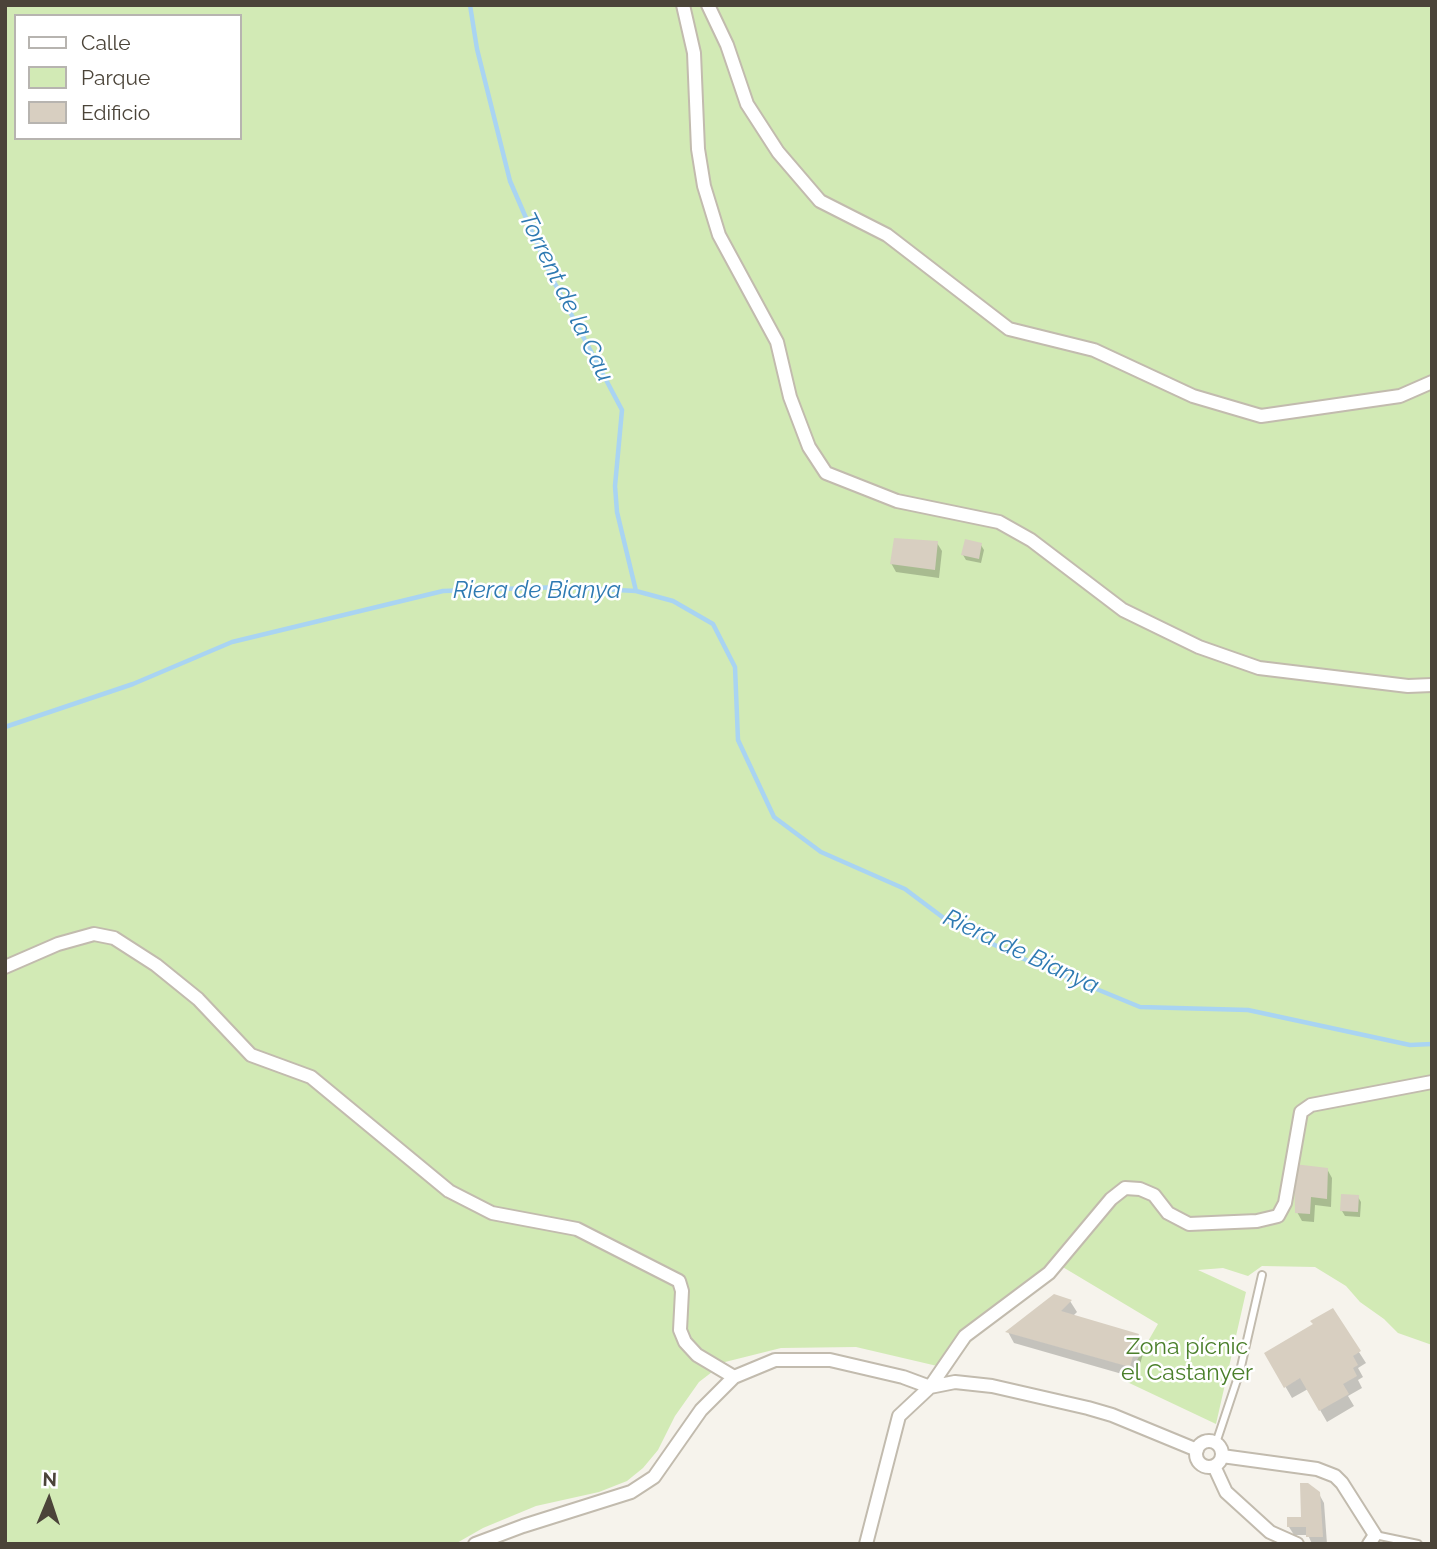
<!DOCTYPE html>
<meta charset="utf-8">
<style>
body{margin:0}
#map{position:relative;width:1437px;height:1549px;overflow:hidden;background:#f6f3ec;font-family:Raleway,sans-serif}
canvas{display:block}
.frame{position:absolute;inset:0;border:7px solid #4b4439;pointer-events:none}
.legend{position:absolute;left:14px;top:14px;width:228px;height:126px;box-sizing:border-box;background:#fff;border:2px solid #b7b4b0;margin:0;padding:9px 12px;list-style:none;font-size:21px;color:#4b4439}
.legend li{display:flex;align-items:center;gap:14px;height:35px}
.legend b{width:35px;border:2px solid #b7b4b0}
.north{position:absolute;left:14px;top:1465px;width:70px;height:70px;-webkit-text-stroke:5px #fff;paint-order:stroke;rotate:2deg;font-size:19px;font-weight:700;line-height:28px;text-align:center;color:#4b4439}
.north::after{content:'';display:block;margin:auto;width:24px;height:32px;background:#4b4439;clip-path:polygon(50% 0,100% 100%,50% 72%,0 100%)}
</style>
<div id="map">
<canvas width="1437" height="1549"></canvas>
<div class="frame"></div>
<ul class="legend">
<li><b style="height:9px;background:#fff"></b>Calle</li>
<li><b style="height:19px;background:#d2eab5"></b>Parque</li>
<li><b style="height:19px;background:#d8cfc1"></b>Edificio</li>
</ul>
<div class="north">N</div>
</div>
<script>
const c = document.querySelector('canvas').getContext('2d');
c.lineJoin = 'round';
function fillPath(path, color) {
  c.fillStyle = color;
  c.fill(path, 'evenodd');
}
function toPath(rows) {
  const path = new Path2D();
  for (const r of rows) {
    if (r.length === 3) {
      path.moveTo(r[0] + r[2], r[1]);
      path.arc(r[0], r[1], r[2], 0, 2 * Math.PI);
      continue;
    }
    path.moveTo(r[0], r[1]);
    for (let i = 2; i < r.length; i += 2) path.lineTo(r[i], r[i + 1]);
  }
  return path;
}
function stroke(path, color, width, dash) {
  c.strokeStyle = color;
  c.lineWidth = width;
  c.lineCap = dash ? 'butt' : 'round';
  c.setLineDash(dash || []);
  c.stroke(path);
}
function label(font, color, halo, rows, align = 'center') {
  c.font = font + ' Raleway,sans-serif';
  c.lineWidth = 5;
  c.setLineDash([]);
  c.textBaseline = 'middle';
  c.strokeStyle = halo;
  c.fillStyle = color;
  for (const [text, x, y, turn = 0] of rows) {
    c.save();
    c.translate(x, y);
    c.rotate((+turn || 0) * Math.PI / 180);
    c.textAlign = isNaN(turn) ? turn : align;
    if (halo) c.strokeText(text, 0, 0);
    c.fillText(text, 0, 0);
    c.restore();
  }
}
fillPath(toPath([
 [5,5,1432,5,1432,1345,1398,1333,1384,1319,1360,1302,1346,1286,1315,1267,1262,1266,1248,1276,1223,1268,1198,1270,1246,1292,1216,1424,1125,1381,1158,1324,1061,1266,976,1335,950,1369,856,1347,781,1348,725,1362,699,1382,675,1416,658,1450,643,1468,627,1481,599,1492,536,1506,483,1528,455,1544,5,1544],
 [16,16,240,16,240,138,16,138]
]), '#d2eab5');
fillPath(toPath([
 [937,543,942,551,939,578,896,572,891,563],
 [981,545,984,550,981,563,966,560,963,555],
 [1327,1169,1332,1178,1331,1207,1315,1205,1314,1222,1302,1221,1297,1212],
 [1358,1197,1361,1202,1360,1217,1345,1216,1342,1211],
 [1070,1301,1077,1312,1073,1316,1138,1335,1145,1347,1136,1378,1014,1343,1008,1332],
 [1332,1310,1366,1363,1358,1368,1363,1377,1358,1380,1362,1388,1348,1396,1354,1406,1327,1422,1308,1389,1292,1398,1266,1353,1315,1325],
 [1319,1494,1324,1503,1327,1544,1312,1544,1308,1535,1294,1535,1289,1527,1303,1518]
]), '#0003');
stroke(toPath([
 [470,5,477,49,510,181,552,278,622,410,615,486,617,512,636,591],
 [5,727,133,684,232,642,443,591,561,587,636,591,673,601,713,624,735,667,738,740,774,817,821,852,905,889,953,925,1024,959,1140,1007,1248,1010,1410,1045,1432,1044]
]), '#a9d4f2', 4.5);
fillPath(toPath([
 [894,538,938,541,935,570,890,564],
 [965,539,982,543,979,559,961,555],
 [1294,1164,1328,1168,1327,1199,1311,1197,1310,1214,1295,1213],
 [1341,1194,1359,1195,1358,1212,1340,1211],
 [1054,1294,1072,1300,1061,1311,1139,1334,1130,1367,1005,1332],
 [1333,1308,1361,1351,1353,1356,1358,1365,1353,1368,1357,1376,1343,1384,1349,1394,1319,1411,1300,1378,1284,1388,1264,1353,1313,1324,1310,1321],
 [1300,1483,1308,1483,1320,1492,1323,1537,1306,1537,1306,1527,1287,1527,1287,1517,1301,1517]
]), '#d8cfc1');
const service = toPath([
 [1216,1443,1240,1371,1262,1275],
 [1375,1535,1418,1544]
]);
const minor = toPath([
 [683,5,694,53,698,149,704,186,719,235,777,342,790,397,809,447,826,473,897,501,999,522,1031,540,1123,610,1199,647,1259,668,1408,686,1432,685],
 [708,5,727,45,747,104,778,152,820,201,887,235,1009,329,1094,350,1193,396,1261,416,1400,396,1432,382],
 [5,967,58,944,94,934,114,938,156,965,198,999,251,1055,311,1077,449,1191,492,1213,577,1229,679,1281,682,1291,680,1330,685,1342,697,1355,734,1377],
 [930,1387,955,1382,992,1386,1088,1408,1112,1415,1197,1450],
 [1209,1454,13],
 [1222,1456,1317,1469,1335,1476,1342,1483,1375,1535,1369,1544],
 [1214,1466,1226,1492,1270,1532,1297,1544],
 [475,1544,523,1526,631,1492,654,1477,701,1410,734,1377,775,1360,830,1360,903,1377,930,1387],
 [866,1544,899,1416,930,1387,965,1336,1049,1273,1111,1199,1125,1188,1140,1189,1154,1195,1168,1213,1189,1224,1257,1221,1278,1216,1285,1203,1301,1112,1311,1105,1432,1082]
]);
stroke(service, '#c2bbae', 10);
stroke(minor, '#c2bbae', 16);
stroke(service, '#fff', 6);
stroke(minor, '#fff', 12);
label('23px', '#4a7f2a', '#fff', [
 ["Zona pícnic",1187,1347],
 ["el Castanyer",1187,1373]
]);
label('italic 24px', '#2e7ab2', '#fff', [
 ["Torrent de la Cau",566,297,64],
 ["Riera de Bianya",537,591],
 ["Riera de Bianya",1021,952,25]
]);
</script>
